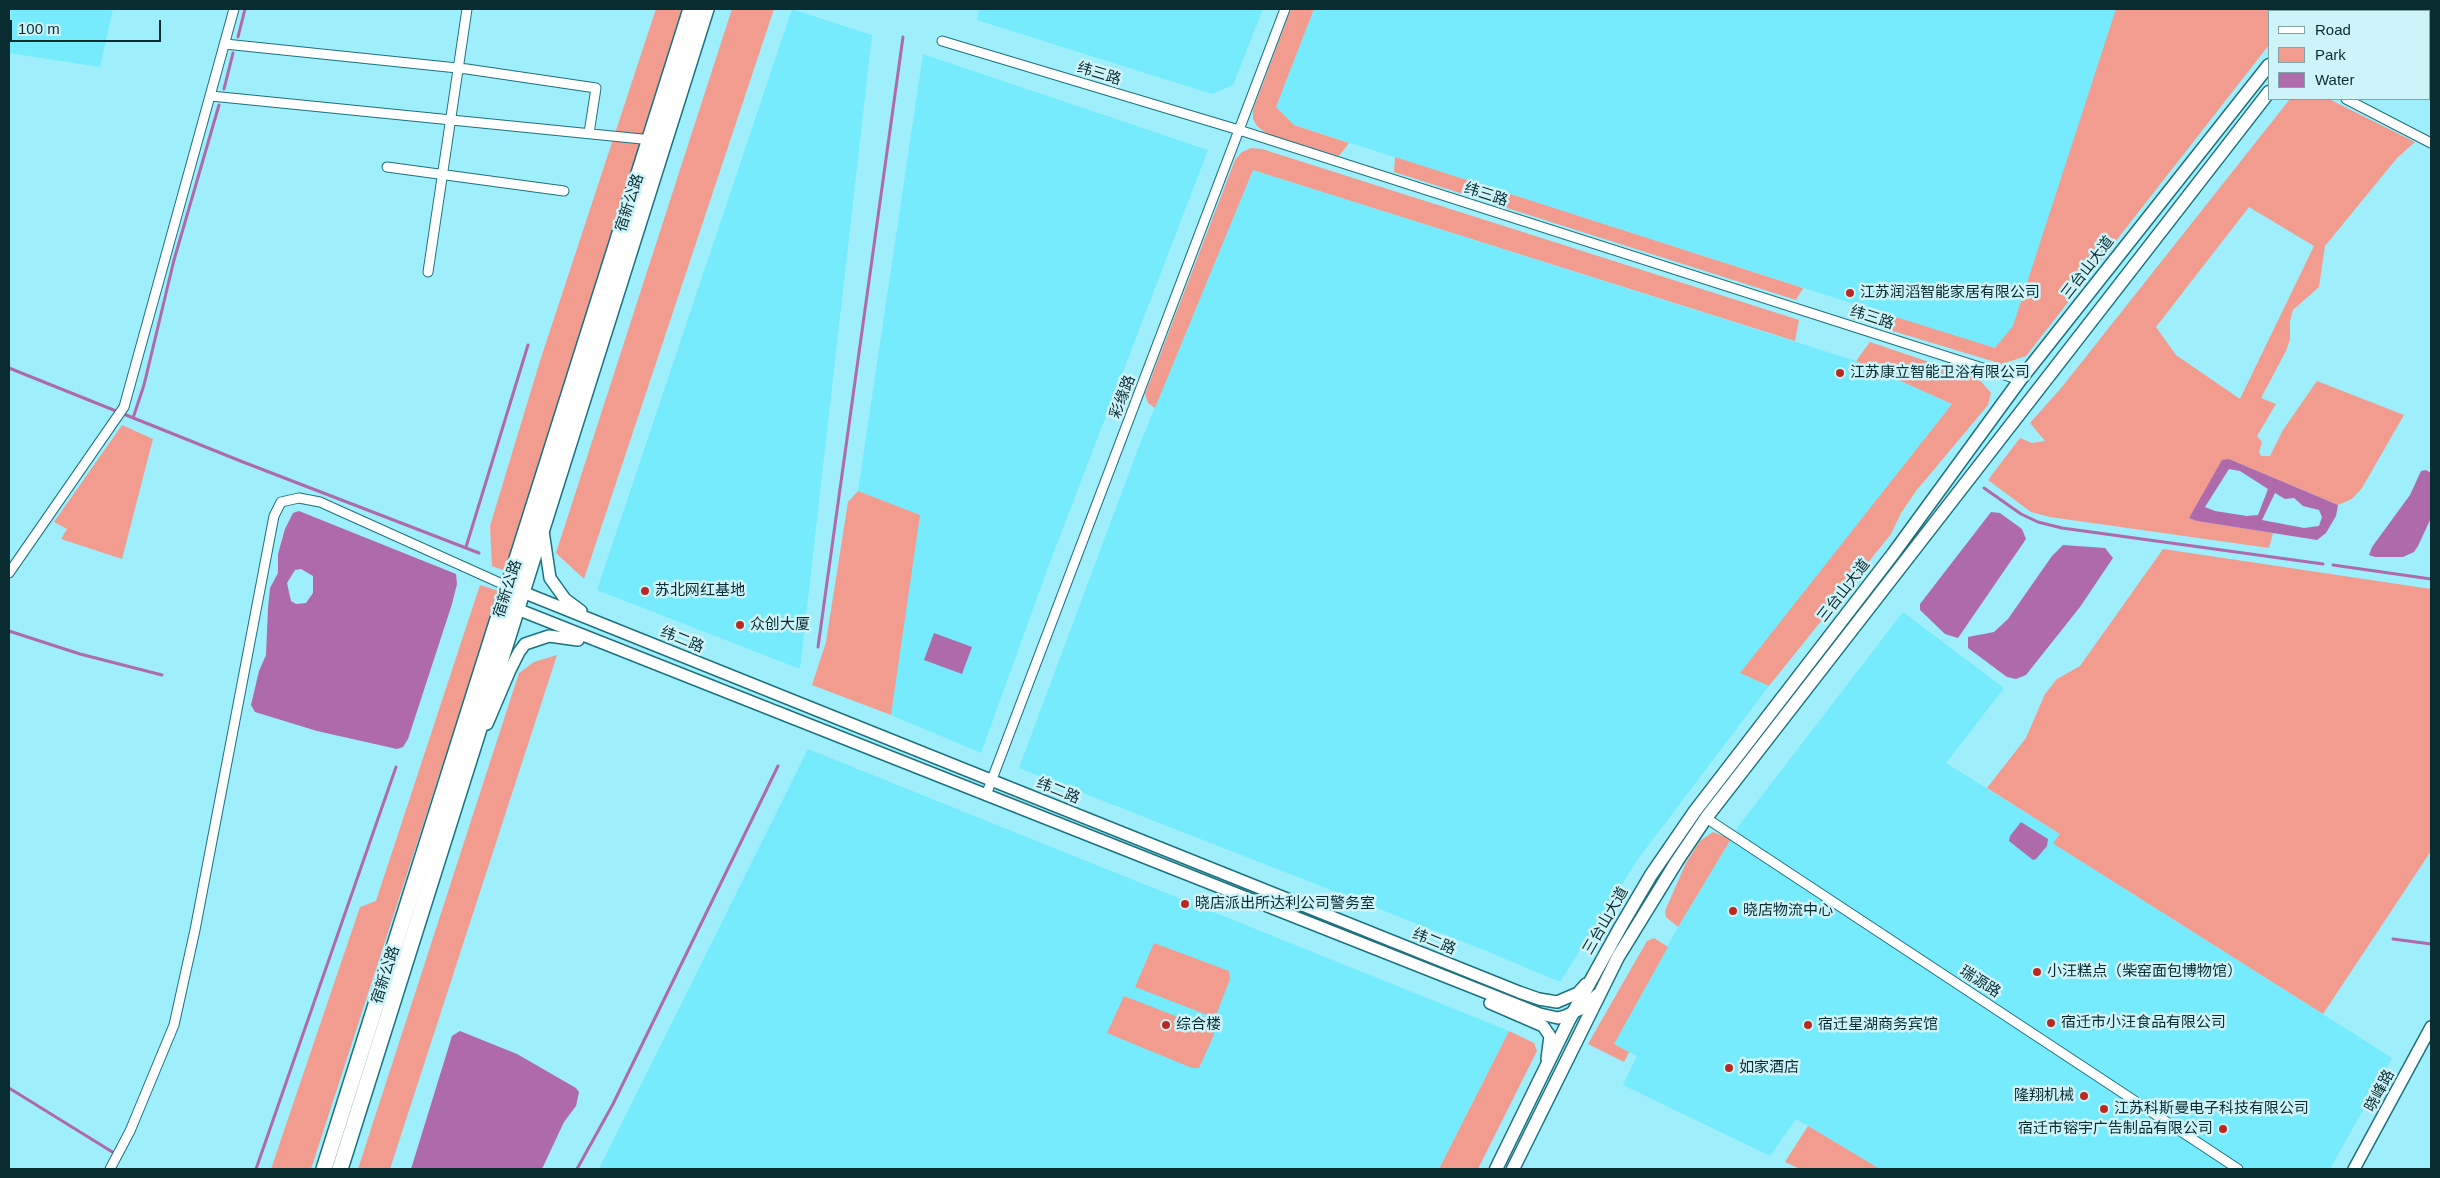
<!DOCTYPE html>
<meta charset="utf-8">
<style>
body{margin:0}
#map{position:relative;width:2440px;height:1178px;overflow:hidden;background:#9feefb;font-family:Arial,sans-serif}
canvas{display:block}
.frame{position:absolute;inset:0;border:10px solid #092c31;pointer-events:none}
.legend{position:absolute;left:2268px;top:10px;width:162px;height:90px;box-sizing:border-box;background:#cef4fa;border:1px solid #7fa4aa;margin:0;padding:6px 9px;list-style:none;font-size:15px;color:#092c31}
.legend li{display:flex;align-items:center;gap:10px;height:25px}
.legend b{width:25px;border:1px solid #7fa4aa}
.scale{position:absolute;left:10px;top:20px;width:151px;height:22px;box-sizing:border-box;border:2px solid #092c31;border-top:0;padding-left:6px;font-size:15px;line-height:18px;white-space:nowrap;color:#092c31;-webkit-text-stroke:4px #cef4fa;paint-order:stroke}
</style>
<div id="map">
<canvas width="2440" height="1178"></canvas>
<div class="frame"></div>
<ul class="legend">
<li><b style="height:6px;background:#fff"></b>Road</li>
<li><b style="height:14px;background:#f29c8f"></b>Park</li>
<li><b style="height:14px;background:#ae6aaa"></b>Water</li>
</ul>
<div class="scale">100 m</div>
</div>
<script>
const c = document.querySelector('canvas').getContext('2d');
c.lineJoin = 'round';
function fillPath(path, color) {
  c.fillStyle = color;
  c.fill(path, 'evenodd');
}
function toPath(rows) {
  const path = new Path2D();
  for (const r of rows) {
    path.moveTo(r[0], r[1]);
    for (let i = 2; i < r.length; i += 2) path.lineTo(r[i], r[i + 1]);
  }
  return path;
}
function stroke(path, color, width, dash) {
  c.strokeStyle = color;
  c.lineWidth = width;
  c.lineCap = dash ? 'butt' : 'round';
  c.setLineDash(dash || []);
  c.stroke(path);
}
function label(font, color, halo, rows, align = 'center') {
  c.font = font + ' Arial,"Noto Sans SC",sans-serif';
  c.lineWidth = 5;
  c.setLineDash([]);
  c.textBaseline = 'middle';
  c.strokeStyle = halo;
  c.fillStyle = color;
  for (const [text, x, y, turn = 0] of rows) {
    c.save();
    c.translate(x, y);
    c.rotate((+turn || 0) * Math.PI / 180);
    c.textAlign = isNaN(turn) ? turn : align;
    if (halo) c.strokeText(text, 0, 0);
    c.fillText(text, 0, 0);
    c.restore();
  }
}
fillPath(toPath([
 [11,9,113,9,100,67,9,53],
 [792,9,872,35,800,669,597,590],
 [979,9,1263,9,1233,85,1212,94,977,20],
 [1314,9,2274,9,2269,11,2269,15,1995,349,1294,125,1276,107],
 [923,54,1208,150,1050,562,981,753,891,715,919,515,858,491],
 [1253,170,1856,361,1952,404,1741,673,1769,686,1638,859,1560,982,1484,950,1019,768,1139,446],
 [1903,612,2004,688,1946,763,2060,834,2057,846,2392,1058,2330,1169,1880,1169,1796,1119,1770,1156,1623,1085,1637,1056,1614,1044,1678,927,1740,824],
 [808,749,1509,1031,1439,1169,599,1169]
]), '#75ebfd');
fillPath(toPath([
 [656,9,684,9,506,571,492,566,490,526,540,361],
 [732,9,774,9,584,579,556,553],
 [1291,9,1314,9,1276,107,1294,125,1349,143,1339,156,1267,134,1257,126,1253,119,1253,110],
 [2116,9,2297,9,2295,11,2269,11,2269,45,2026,356,2002,364,1853,319,1854,304,1995,348,2013,326],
 [2290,99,2329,99,2415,142,2397,158,2325,246,2319,287,2293,310,2290,321,2290,339,2286,351,2261,398,2276,404,2257,436,2262,442,2259,452,2261,456,2270,456,2283,430,2317,381,2404,415,2362,488,2352,499,2338,505,2229,459,2189,518,2197,521,2273,533,2269,548,2050,517,2031,512,1988,480,2020,438,2032,443,2045,441,2030,423,2062,387],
 [2249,207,2314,246,2240,399,2176,355,2156,327],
 [1251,148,1262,149,1799,320,1795,341,1253,170,1155,408,1148,403,1145,394,1235,160,1242,152],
 [1395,157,1803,288,1796,300,1394,172],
 [1870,342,1979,379,1991,393,1988,405,1916,491,1901,513,1891,534,1769,686,1740,673,1952,404,1856,361],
 [122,425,153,439,122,559,61,539,67,529,54,522],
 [858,491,920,515,891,715,812,685,826,642,848,502],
 [2163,549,2431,589,2431,851,2323,1014,2057,846,2053,843,2060,834,1987,788,2026,738,2045,694,2057,679,2080,666],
 [480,585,499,591,311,1169,271,1169,360,907,376,901],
 [557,655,390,1169,358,1169,519,673,534,662],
 [1713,832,1731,839,1678,927,1666,917,1665,911,1686,863,1700,841],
 [1654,938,1668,947,1614,1044,1629,1052,1624,1062,1588,1044,1647,941],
 [1154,943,1229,971,1230,979,1215,1018,1135,987],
 [1124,996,1214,1031,1214,1035,1199,1068,1192,1068,1107,1033],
 [1509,1031,1534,1043,1537,1051,1478,1169,1439,1169],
 [1808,1126,1880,1169,1800,1169,1785,1162]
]), '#f29c8f');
fillPath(toPath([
 [2229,459,2338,505,2336,516,2326,533,2317,540,2197,521,2189,518,2222,460],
 [2229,469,2240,471,2268,489,2258,515,2247,516,2215,511,2205,507],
 [2275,493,2285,499,2294,498,2303,506,2319,510,2322,517,2319,526,2304,528,2262,520],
 [2426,470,2431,473,2431,518,2418,546,2414,552,2403,557,2375,557,2369,555,2372,547,2410,495,2421,471],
 [299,511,456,574,457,584,452,604,408,739,403,747,397,749,317,731,255,712,251,705,259,671,266,655,268,608,270,588,278,573,278,554,285,529,293,513],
 [301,569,313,576,313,593,306,603,296,604,291,601,287,583,295,570],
 [1991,512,2000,513,2022,529,2026,539,1958,638,1945,634,1920,610,1920,604],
 [2063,545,2105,548,2113,558,2080,607,2026,675,2016,679,2007,677,1968,648,1968,637,1994,632,2008,619,2052,556],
 [934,633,972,647,962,674,924,660],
 [2021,822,2048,839,2047,846,2036,859,2033,860,2009,841,2010,836],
 [460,1031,517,1054,576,1088,579,1092,576,1106,564,1122,542,1169,411,1169,452,1036]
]), '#ae6aaa');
stroke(toPath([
 [238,37,245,9],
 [224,89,233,53],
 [9,368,243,462,479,553],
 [133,418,144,385,174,260,219,105],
 [1984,488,2021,514,2038,522,2062,528,2323,564],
 [466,547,528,345],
 [2333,565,2431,579],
 [9,631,80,654,162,675],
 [818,647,903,37],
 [2393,939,2431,944],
 [9,1088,114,1153],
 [256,1169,396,767],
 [577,1169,613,1104,778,766]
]), '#ae6aaa', 3);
const minor = toPath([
 [942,41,1239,130,2020,380],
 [225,44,467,69,596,88,589,133],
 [211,96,652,140],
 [2346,99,2431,143],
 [387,167,564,191],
 [428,272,467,9],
 [9,573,124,407,234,9],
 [986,795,1285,9],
 [1706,818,2238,1169],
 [110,1169,130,1131,174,1025,195,930,274,516,281,502,299,498,320,502,509,587]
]);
const tertiary = toPath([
 [543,531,550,578,565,599,581,611],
 [515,589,1519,992,1539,999,1557,1002,1578,993,1586,984],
 [517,609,1540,1014,1558,1018,1565,1016,1581,1009,1598,994],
 [487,724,510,670,519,652,525,644,549,636,578,640],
 [1490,1003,1543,1026,1550,1036,1547,1059],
 [2354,1169,2431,1027]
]);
const secondary = toPath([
 [2310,11,2312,9],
 [2330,11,2332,9],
 [1496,1169,1569,1020,1621,926,1651,875,1695,811,1893,554,2020,380,2269,65],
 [1513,1169,1618,957,1677,861,1706,818,2269,92]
]);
const trunk = toPath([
 [324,1169,691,9],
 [340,1169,706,9]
]);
stroke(minor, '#1c727e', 11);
stroke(tertiary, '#1c727e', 14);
stroke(secondary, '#1c727e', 15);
stroke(trunk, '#1c727e', 18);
stroke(minor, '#fff', 9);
stroke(tertiary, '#fff', 11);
stroke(secondary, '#fff', 12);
stroke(trunk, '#fff', 15);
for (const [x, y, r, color] of [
 [1850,293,5,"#b82a21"],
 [1840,373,5,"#b82a21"],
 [645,591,5,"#b82a21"],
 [740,625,5,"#b82a21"],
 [1185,904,5,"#b82a21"],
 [1733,911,5,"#b82a21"],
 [2037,972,5,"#b82a21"],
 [2051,1023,5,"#b82a21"],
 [1166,1025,5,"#b82a21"],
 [1808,1025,5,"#b82a21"],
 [1729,1068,5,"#b82a21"],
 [2084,1096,5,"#b82a21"],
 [2104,1109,5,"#b82a21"],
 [2223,1129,5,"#b82a21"]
]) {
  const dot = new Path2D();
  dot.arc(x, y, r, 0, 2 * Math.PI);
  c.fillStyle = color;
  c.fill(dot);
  stroke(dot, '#cef4fa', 2);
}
label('15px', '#092c31', '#cef4fa', [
 ["纬三路",1099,74,17],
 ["纬三路",1486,195,18],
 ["宿新公路",630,203,-72],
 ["三台山大道",2088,268,-52],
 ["纬三路",1872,318,18],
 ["彩缘路",1123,397,-69],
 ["宿新公路",508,589,-72],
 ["三台山大道",1844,591,-52],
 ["纬二路",682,640,22],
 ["纬二路",1058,791,22],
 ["三台山大道",1606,921,-60],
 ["纬二路",1434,942,22],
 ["宿新公路",386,975,-72],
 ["瑞源路",1980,982,33],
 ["晓峰路",2380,1091,-62]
]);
label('15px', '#092c31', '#cef4fa', [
 ["江苏润滔智能家居有限公司",1860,293],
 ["江苏康立智能卫浴有限公司",1850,373],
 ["苏北网红基地",655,591],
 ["众创大厦",750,625],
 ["晓店派出所达利公司警务室",1195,904],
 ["晓店物流中心",1743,911],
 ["小汪糕点（柴窑面包博物馆）",2047,972],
 ["宿迁市小汪食品有限公司",2061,1023],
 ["综合楼",1176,1025],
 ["宿迁星湖商务宾馆",1818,1025],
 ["如家酒店",1739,1068],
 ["隆翔机械",2074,1096,"right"],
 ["江苏科斯曼电子科技有限公司",2114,1109],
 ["宿迁市镕宇广告制品有限公司",2213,1129,"right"]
], 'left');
</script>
